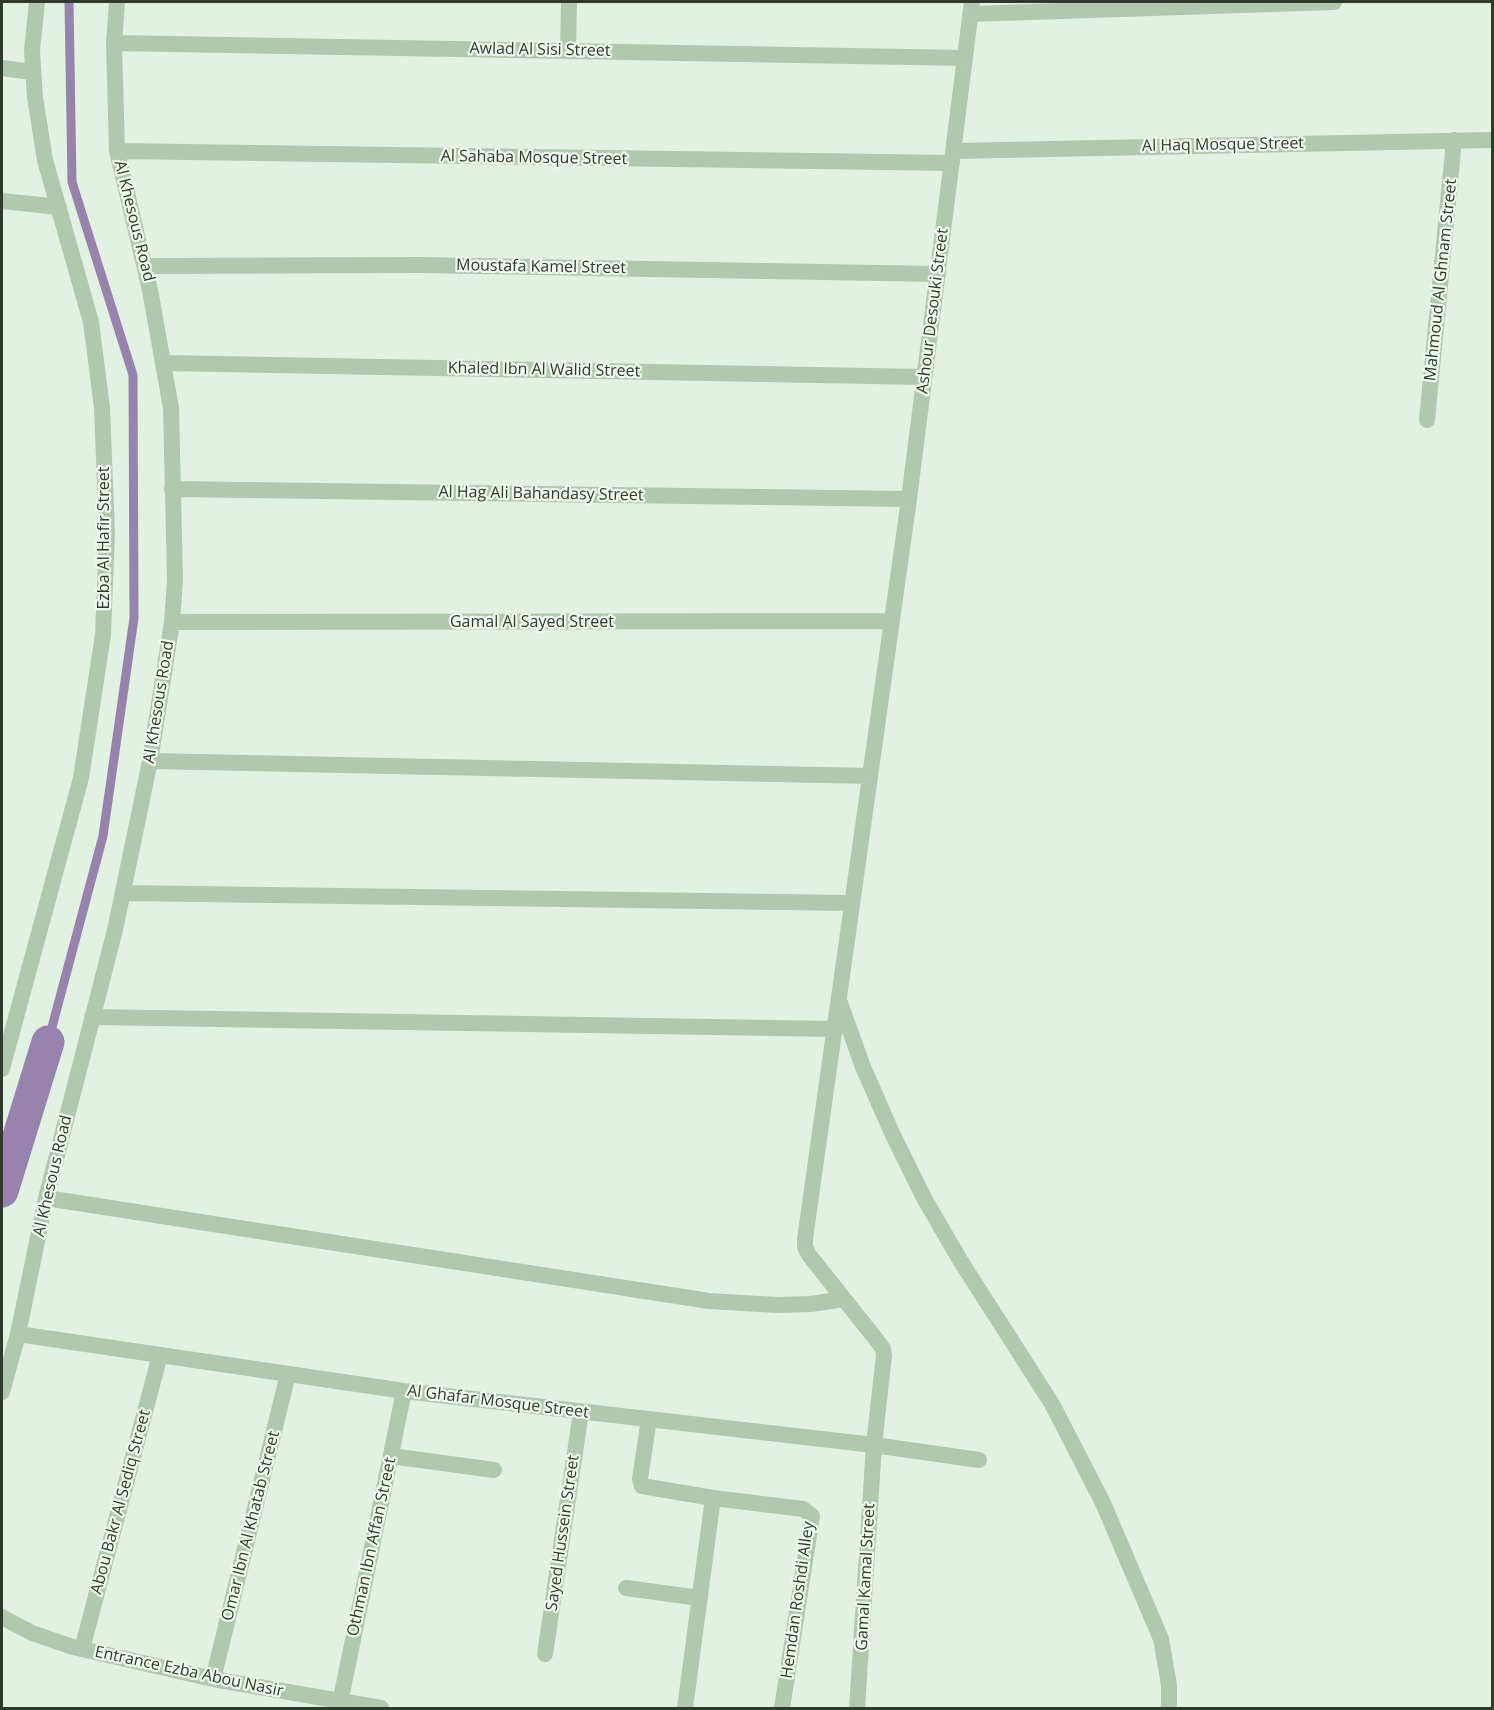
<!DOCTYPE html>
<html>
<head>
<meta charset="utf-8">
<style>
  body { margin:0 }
  #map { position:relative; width:1494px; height:1710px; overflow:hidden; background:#e2f2e2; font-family:"Open Sans",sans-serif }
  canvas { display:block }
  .frame { position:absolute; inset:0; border:3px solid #2f392c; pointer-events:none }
</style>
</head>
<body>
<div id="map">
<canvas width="1494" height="1710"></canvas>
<div class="frame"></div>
</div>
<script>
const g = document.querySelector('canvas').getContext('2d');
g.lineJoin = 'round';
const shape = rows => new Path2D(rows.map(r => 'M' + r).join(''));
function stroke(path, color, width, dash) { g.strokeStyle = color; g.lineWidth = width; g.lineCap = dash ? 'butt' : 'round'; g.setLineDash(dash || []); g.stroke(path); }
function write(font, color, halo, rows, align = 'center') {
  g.font = font + ' "Open Sans",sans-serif'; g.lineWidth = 4.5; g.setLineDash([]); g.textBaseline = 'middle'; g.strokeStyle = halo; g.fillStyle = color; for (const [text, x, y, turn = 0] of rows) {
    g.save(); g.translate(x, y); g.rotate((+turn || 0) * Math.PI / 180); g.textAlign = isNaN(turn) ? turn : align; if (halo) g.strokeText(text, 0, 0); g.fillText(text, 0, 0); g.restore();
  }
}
const stream = shape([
  [48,1042,103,836,134,618,133,375,72,182,69,2]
]);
const canal = shape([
  [2,1191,48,1042]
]);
const minor = shape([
  [970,14,1334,2],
  [114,43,965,58],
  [568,51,569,2],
  [2,68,32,72],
  [117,151,952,163],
  [953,151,1492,140],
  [2,201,59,207],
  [145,266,418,265,938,274],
  [164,363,924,377],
  [1427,420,1454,140],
  [172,489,909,499],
  [172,622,892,621],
  [150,761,870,776],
  [123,893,852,903],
  [840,1003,863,1067,892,1133,924,1198,960,1260,1052,1404,1103,1503,1161,1639,1169,1685,1169,1708],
  [92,1017,835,1029],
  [2,1069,81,778,103,635,107,533,102,408,91,322,45,160,35,97,32,50,37,2],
  [46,1198,709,1301,776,1305,811,1304,844,1299],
  [18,1334,404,1391,874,1445,979,1460],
  [2,1392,18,1334,46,1198,115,930,150,761,172,622,175,580,171,408,150,290,117,151,114,43,117,2],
  [649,1419,640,1479,642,1486,713,1498,803,1509,812,1516,782,1708],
  [391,1456,494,1470],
  [626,1588,700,1598],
  [2,1617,32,1633,73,1647,213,1679,381,1708],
  [82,1649,160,1355],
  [545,1654,581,1412],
  [213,1679,288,1374],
  [340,1703,404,1391],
  [685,1708,713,1498],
  [857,1708,874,1445,884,1355,883,1349,879,1343,809,1255,805,1247,805,1239,909,499,972,2]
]);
const streetNames = [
  ["Awlad Al Sisi Street",540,50,1],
  ["Al Haq Mosque Street",1223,145,-1],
  ["Al Sahaba Mosque Street",534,158,1],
  ["Al Khesous Road",134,221,76],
  ["Moustafa Kamel Street",541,267,1],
  ["Mahmoud Al Ghnam Street",1441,280,-84],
  ["Ashour Desouki Street",933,311,-83],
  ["Khaled Ibn Al Walid Street",544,370,1],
  ["Al Hag Ali Bahandasy Street",541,494,1],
  ["Ezba Al Hafir Street",104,538,-90],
  ["Gamal Al Sayed Street",532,622],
  ["Al Khesous Road",159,702,-81],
  ["Al Khesous Road",53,1176,-77],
  ["Al Ghafar Mosque Street",498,1402,7],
  ["Abou Bakr Al Sediq Street",121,1502,-75],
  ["Omar Ibn Al Khatab Street",251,1526,-76],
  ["Sayed Hussein Street",563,1533,-82],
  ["Othman Ibn Affan Street",372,1547,-78],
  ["Gamal Kamal Street",866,1577,-87],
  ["Hemdan Roshdi Alley",798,1600,-82],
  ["Entrance Ezba Abou Nasir",189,1672,12]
];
stroke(stream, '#9783ad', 9);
stroke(canal, '#9783ad', 33);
stroke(minor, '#b0c9ae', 16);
write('16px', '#2f392c', '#eef9ee', streetNames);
</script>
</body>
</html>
